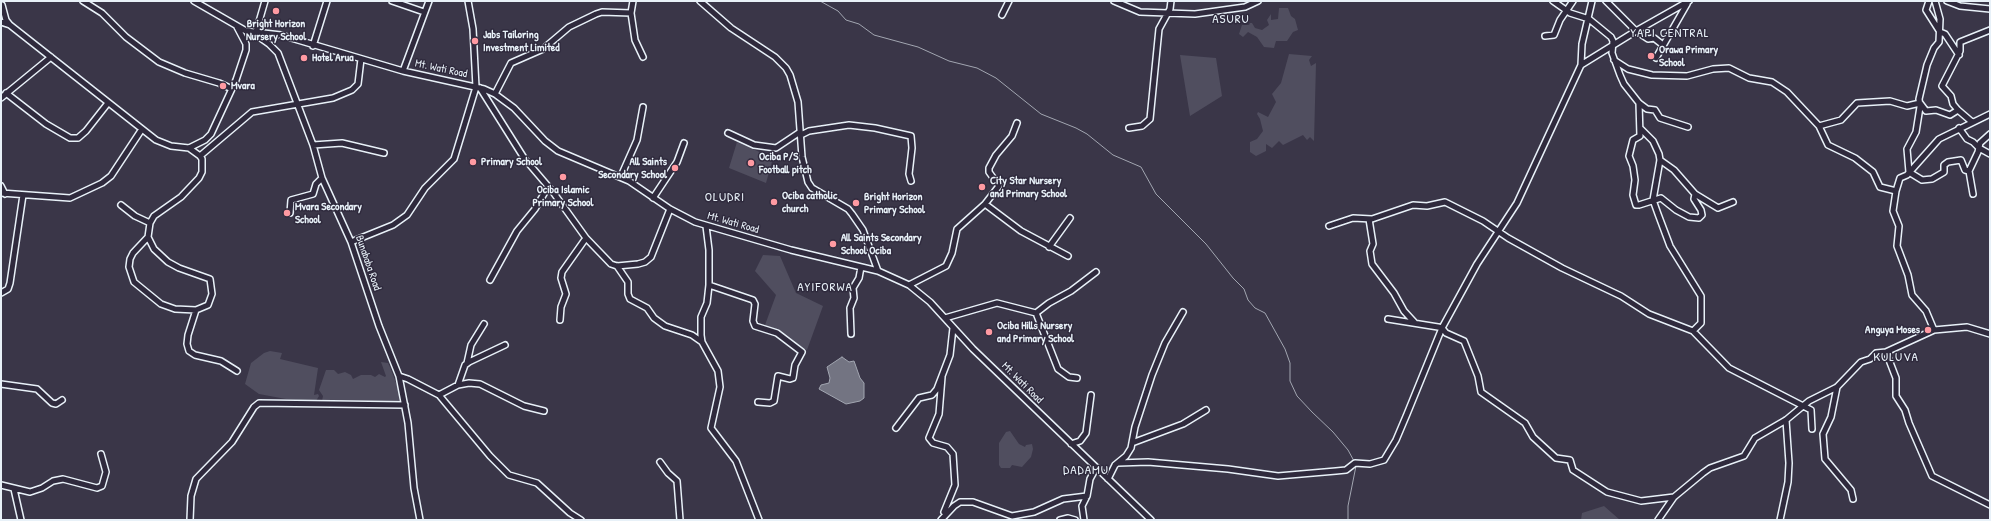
<!DOCTYPE html>
<html>
<head>
<meta charset="utf-8">
<style>
  body { margin:0 }
  #map { position:relative; width:1991px; height:521px; overflow:hidden; background:#3a3648; font-family:"Patrick Hand",sans-serif }
  canvas { display:block }
  .frame { position:absolute; inset:0; border:2px solid #e8f1f8; pointer-events:none }
</style>
</head>
<body>
<div id="map">
<canvas width="1991" height="521"></canvas>
<div class="frame"></div>
</div>
<script>
const g = document.querySelector('canvas').getContext('2d');
g.lineJoin = 'round';
function paint(path, color) { g.fillStyle = color; g.fill(path, 'evenodd'); }
const shape = rows => new Path2D(rows.map(r => 'M' + r).join(''));
function stroke(path, color, width, dash) { g.strokeStyle = color; g.lineWidth = width; g.lineCap = dash ? 'butt' : 'round'; g.setLineDash(dash || []); g.stroke(path); }
function write(font, color, halo, rows, align = 'center') {
  g.font = font + ' "Patrick Hand",sans-serif'; g.lineWidth = 3; g.setLineDash([]); g.textBaseline = 'middle'; g.strokeStyle = halo; g.fillStyle = color; for (const [text, x, y, turn = 0] of rows) {
    g.save(); g.translate(x, y); g.rotate((+turn || 0) * Math.PI / 180); g.textAlign = isNaN(turn) ? turn : align; if (halo) g.strokeText(text, 0, 0); g.fillText(text, 0, 0); g.restore();
  }
}
const green = shape([
  [1279,8,1288,8,1291,16,1295,19,1298,30,1293,32,1287,41,1276,41,1274,48,1264,47,1257,37,1248,32,1243,37,1239,34,1242,25,1249,25,1250,23,1252,23,1255,28,1262,30,1269,25,1267,20,1271,14,1271,20,1278,19],
  [1289,54,1312,56,1309,60,1311,66,1316,63,1314,141,1310,137,1307,140,1303,135,1283,145,1279,141,1272,148,1266,144,1266,151,1256,156,1250,152,1250,142,1257,139,1263,131,1260,119,1257,114,1258,112,1268,117,1276,102,1272,94,1281,83],
  [1180,55,1216,58,1222,96,1190,116],
  [737,142,773,158,766,183,729,168],
  [763,255,780,256,796,293,823,306,807,350,765,325,776,295,755,271],
  [270,351,282,353,280,359,318,368,314,395,318,394,319,396,316,401,286,399,259,394,245,384,251,363,264,353],
  [381,362,388,363,390,367,399,391,399,401,322,401,323,396,319,390,326,370,334,370,338,374,345,372,351,375,353,379,361,375,371,375,375,377,379,374,385,377,386,376],
  [1010,431,1019,444,1025,447,1026,445,1032,444,1033,449,1031,457,1022,467,1012,465,1010,468,1001,468,999,465,999,443,1006,432],
  [1604,506,1620,520,1581,520,1582,513]
]);
const water = shape([
  [842,357,849,362,854,361,860,378,864,383,864,398,860,401,846,404,819,389,821,385,829,383,830,378,827,367,842,357]
]);
const stream = shape([
  [820,1,838,11,846,20,859,24,874,35,918,47,949,61,977,68,996,78,1041,114,1076,128,1087,134,1113,155,1141,167,1156,194,1206,244,1233,278,1244,289,1248,300,1255,308,1265,313,1285,349,1290,363,1290,381,1297,396,1312,412,1333,432,1348,450,1354,461],
  [1348,520,1348,506,1356,466]
]);
const minor = shape([
  [83,1,102,13,126,37,159,62,185,73,219,83,232,89],
  [194,1,246,31,281,35,403,71,484,89,495,94,514,108,545,141,558,151,629,181,670,209,695,222,791,250,878,271,909,285,930,302,973,349,1151,520],
  [392,1,424,12],
  [700,1,731,28,775,57,786,68,790,75,798,102,802,157,808,182,812,188,848,209,852,214,863,230,878,271],
  [1114,1,1140,12,1195,14,1245,7,1258,1],
  [1553,1,1570,13,1589,19,1611,37,1613,41,1612,53,1620,75,1624,84,1639,103,1647,109,1655,110,1660,118,1688,127],
  [1606,1,1636,31,1648,39,1654,38,1663,45],
  [1929,1,1926,10,1940,32,1945,34,1959,55],
  [1935,1,1940,19,1939,42,1934,48,1927,65,1919,99,1920,107,1916,132,1907,149,1909,172,1922,180,1932,179,1944,172,1944,165,1948,162,1961,160,1965,170,1969,171,1973,194],
  [1947,1,1960,6,1990,9],
  [2,5,6,20,10,25],
  [631,13,635,40,643,57],
  [1002,15,1009,1],
  [1,22,10,25,156,140,171,146,189,148,205,140,211,134,236,80,246,50,246,44,237,27],
  [252,32,269,44,278,53,313,145,322,178,351,242,379,326,399,376,408,423,414,488,420,520],
  [256,32,265,1],
  [1545,36,1554,35,1560,20,1573,1],
  [313,46,327,1],
  [1656,58,1687,4],
  [1614,60,1628,69,1652,75,1687,76,1713,69,1729,68,1749,78,1772,82,1787,92,1819,126,1828,145,1855,158,1873,172,1880,187,1896,191],
  [1581,65,1582,44,1592,1],
  [403,71,429,1],
  [480,88,524,158,553,192,586,238,611,264,617,266,638,264,645,262,651,257,670,209],
  [6,93,46,124,70,138,78,138,86,131,108,103],
  [495,94,511,63,543,49,569,27,596,14,602,12,631,13,633,1],
  [1,98,51,57],
  [1639,103,1640,136,1633,140,1629,156,1633,166,1635,180,1633,195,1636,205,1639,205,1661,198,1676,210,1689,217,1699,218,1702,215,1701,210,1694,199,1695,194],
  [1972,122,1958,110,1953,104,1951,96,1942,86,1960,51,1960,42,1990,30],
  [1819,126,1841,120,1857,103,1890,101,1907,106,1920,103,1926,111,1936,110,1950,115,1958,110],
  [1129,128,1142,126,1150,119,1159,29,1170,9,1171,1],
  [1959,128,1967,139,1973,142,1979,148,1990,154],
  [1641,129,1653,141,1659,154,1660,160,1653,200,1658,214,1670,246,1701,296,1701,323,1693,331],
  [728,133,754,145,776,148,800,132],
  [801,135,809,131,849,125,875,128,911,136,912,148,909,174,911,181],
  [313,145,342,143,384,153],
  [200,156,252,112,333,98,352,90,358,84,361,59],
  [1660,160,1674,170,1695,194,1718,208,1733,202],
  [1969,171,1978,152,1980,143,1990,134],
  [621,176,637,140,643,107],
  [1,186,5,194],
  [1,193,70,198,102,183,111,176,142,129],
  [653,198,677,162,684,143],
  [985,204,1021,231,1068,256],
  [121,205,135,216,150,223],
  [290,213,291,200,313,194,316,184,322,178],
  [1369,219,1373,244,1370,251,1372,264,1394,293,1404,311,1415,323],
  [706,226,709,250,709,285,707,303,701,317,701,335,702,342,718,371,720,387,711,428,736,461,759,520],
  [1329,226,1353,218,1372,219,1413,205,1427,206,1445,202,1483,221,1508,238,1562,268,1621,296,1649,314,1693,331,1729,368,1811,410,1812,429],
  [148,237,133,253,130,259,129,267,134,282,161,304,175,309,196,310,208,305,212,294,210,279,179,268,168,262,154,249,148,237,150,223,154,216,181,197,199,178,202,172,202,159,200,156,189,148],
  [351,242,393,225,407,215,425,188,454,159,476,87,473,29,468,1],
  [1049,247,1070,218],
  [617,266,628,282,628,294,630,299,647,308,654,318,665,326,692,335,702,342],
  [490,280,517,231,535,209,548,187],
  [709,285,753,300,755,304,753,321,755,326,777,333,802,352,795,365,793,378,790,379,778,376,774,401,770,403,758,402],
  [909,285,946,266,952,253,957,229,985,204,999,186,989,172,989,168,996,155,1012,136,1017,123],
  [1,293,8,289,10,283,23,195],
  [196,310,188,335,187,344,189,351,195,355,221,361,237,371],
  [1036,313,1058,369,1069,377,1077,378],
  [945,318,997,303,1036,313,1049,303,1071,291,1096,272],
  [1388,319,1438,327,1442,328,1446,333,1464,341,1478,376,1481,392,1525,423,1533,437,1556,458,1570,460,1573,470,1607,492,1641,501,1674,497],
  [560,320,561,307,566,294,561,278,562,272,586,238],
  [1934,330,1926,311,1912,295,1908,275,1897,246,1899,226,1893,211,1896,191,1900,178,1907,175,1939,139,1990,114],
  [851,334,850,308,854,298,853,288,859,278,861,267],
  [1886,352,1896,378,1896,396,1905,410,1909,423,1932,476,1990,505],
  [467,363,471,345,484,324],
  [399,376,408,379,439,395,490,456,509,475,537,483,570,513,581,520],
  [942,377,939,414,929,438,933,443,947,447,953,454,955,485,944,512],
  [1,384,37,389,52,403,56,404,62,400],
  [458,385,465,365,469,362,505,345],
  [1837,387,1831,417,1823,434,1825,459,1851,490,1853,499],
  [439,395,458,385,469,383,480,384,524,406,544,411],
  [896,428,919,398,932,395,937,389,950,355,953,328],
  [1132,443,1183,424,1206,410],
  [1071,444,1080,441,1086,433,1091,395],
  [660,462,668,473,677,481,680,520],
  [1118,463,1148,462,1228,469,1278,476,1336,471,1346,470,1355,463,1370,464,1384,460,1396,440,1407,414,1442,328,1477,264,1517,203,1581,65,1636,31,1689,1],
  [1108,479,1115,465,1126,456,1131,448,1135,427,1152,375,1165,343,1183,312],
  [1,485,30,492,42,488,53,481,63,479,97,488,102,486,106,472,101,454],
  [14,489,21,520],
  [190,520,191,496,196,479,232,442,254,407,259,403,405,405],
  [941,520,954,506,960,502,973,502,1012,516,1034,512,1063,499,1087,496,1090,479,1096,468],
  [1060,520,1068,518,1075,520],
  [1084,520,1082,506,1087,496],
  [1658,520,1674,497,1703,473,1710,468,1744,456,1755,438,1786,420,1809,401,1837,387,1861,362,1870,359,1876,353,1886,352,1934,330,1967,327,1990,334],
  [1780,520,1788,482,1789,463,1786,420]
]);
const markers = [
  [276,11,4,"#ff9aa2"],
  [475,41,4,"#ff9aa2"],
  [1651,56,4,"#ff9aa2"],
  [304,58,4,"#ff9aa2"],
  [223,86,4,"#ff9aa2"],
  [473,162,4,"#ff9aa2"],
  [751,163,4,"#ff9aa2"],
  [675,168,4,"#ff9aa2"],
  [563,177,4,"#ff9aa2"],
  [982,187,4,"#ff9aa2"],
  [774,202,4,"#ff9aa2"],
  [856,203,4,"#ff9aa2"],
  [287,213,4,"#ff9aa2"],
  [833,244,4,"#ff9aa2"],
  [1928,330,4,"#ff9aa2"],
  [989,332,4,"#ff9aa2"]
];
const poiNames = [
  ["Bright Horizon",276,24,"center"],
  ["Nursery School",276,37,"center"],
  ["Jabs Tailoring",483,35],
  ["Investment Limited",483,48],
  ["Orawa Primary",1659,50],
  ["School",1659,63],
  ["Hotel Arua",312,58],
  ["Mvara",231,86],
  ["Ociba P/S",759,157],
  ["Football pitch",759,170],
  ["Primary School",481,162],
  ["All Saints",667,162,"right"],
  ["Secondary School",667,175,"right"],
  ["City Star Nursery",990,181],
  ["and Primary School",990,194],
  ["Ociba Islamic",563,190,"center"],
  ["Primary School",563,203,"center"],
  ["Ociba catholic",782,196],
  ["church",782,209],
  ["Bright Horizon",864,197],
  ["Primary School",864,210],
  ["Mvara Secondary",295,207],
  ["School",295,220],
  ["All Saints Secondary",841,238],
  ["School Ociba",841,251],
  ["Ociba Hills Nursery",997,326],
  ["and Primary School",997,339],
  ["Anguya Moses",1920,330,"right"]
];
const streetNames = [
  ["Mt. Wati Road",441,69,12],
  ["Mt. Wati Road",733,223,16],
  ["Bunababa Road",368,263,71],
  ["Mt. Wati Road",1022,383,45]
];
const quarterNames = [
  ["ASURU",1231,20],
  ["YAPI CENTRAL",1670,34],
  ["OLUDRI",725,198],
  ["AYIFORWA",825,288],
  ["KULUVA",1896,358],
  ["DADAMU",1086,471]
];
paint(green, '#504e5f');
paint(water, '#737482');
stroke(water, '#a2a6b1', 1);
stroke(stream, '#a2a6b1', 1);
stroke(minor, '#e8f1f8', 8);
stroke(minor, '#2f2a3d', 5);
for (const [x, y, r, color] of markers) { const dot = new Path2D(); dot.arc(x, y, r, 0, 2 * Math.PI); g.fillStyle = color; g.fill(dot); stroke(dot, '#2f2a3d', 1.5); }
write('bold 11px', '#e8f1f8', '#2f2a3d', poiNames, 'left');
write('11px', '#e8f1f8', '#2f2a3d', streetNames);
g.letterSpacing = '1px';
write('13px', '#e8f1f8', '#2f2a3d', quarterNames);
g.letterSpacing = '0px';
</script>
</body>
</html>
